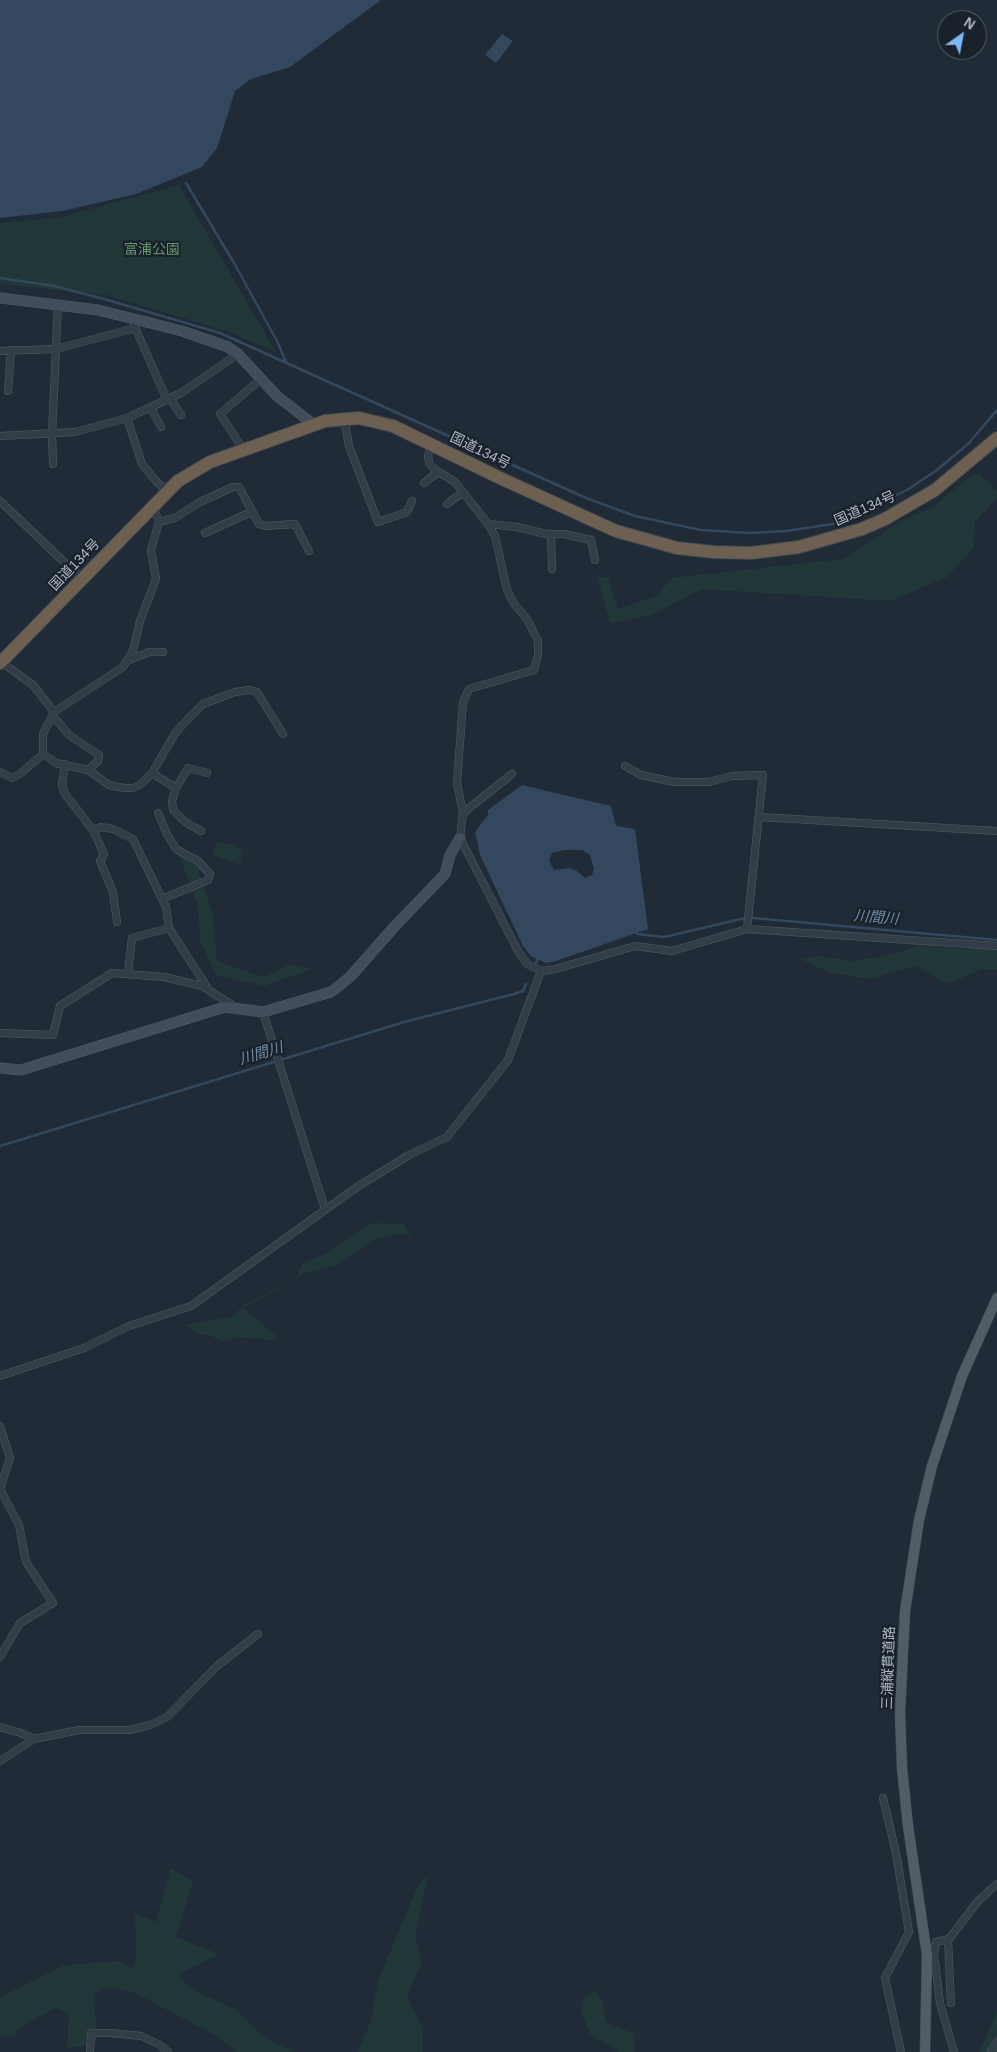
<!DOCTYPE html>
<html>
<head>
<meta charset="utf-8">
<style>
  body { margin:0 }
  #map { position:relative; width:997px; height:2052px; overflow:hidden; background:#202b37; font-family:Helvetica,sans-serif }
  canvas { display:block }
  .north { position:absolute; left:937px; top:10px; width:50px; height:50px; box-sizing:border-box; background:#19222b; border:1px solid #545e68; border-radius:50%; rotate:33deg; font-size:14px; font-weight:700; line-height:20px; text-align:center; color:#adb8c4 }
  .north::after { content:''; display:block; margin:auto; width:18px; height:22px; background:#80b7f6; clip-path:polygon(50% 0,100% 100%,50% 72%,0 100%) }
</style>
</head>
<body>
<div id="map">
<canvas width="997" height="2052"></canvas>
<div class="north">N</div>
</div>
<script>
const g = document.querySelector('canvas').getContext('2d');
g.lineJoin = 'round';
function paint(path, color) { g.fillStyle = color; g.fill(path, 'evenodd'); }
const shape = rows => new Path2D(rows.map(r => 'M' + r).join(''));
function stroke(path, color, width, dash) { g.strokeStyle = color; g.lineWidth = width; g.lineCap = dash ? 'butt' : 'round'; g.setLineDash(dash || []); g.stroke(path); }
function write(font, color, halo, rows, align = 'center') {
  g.font = font + ' Helvetica,"Noto Sans JP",sans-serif'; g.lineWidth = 4.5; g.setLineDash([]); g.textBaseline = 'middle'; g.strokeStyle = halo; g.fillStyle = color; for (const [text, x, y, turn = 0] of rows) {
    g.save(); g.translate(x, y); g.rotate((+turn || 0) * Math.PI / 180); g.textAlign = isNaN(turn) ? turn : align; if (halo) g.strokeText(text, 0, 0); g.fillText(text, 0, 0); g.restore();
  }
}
const green = shape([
  [179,185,276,352,226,331,107,295,0,284,0,223,57,218],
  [979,473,997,490,997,498,975,521,974,548,947,577,891,601,702,589,652,615,610,623,597,576,608,578,618,609,657,596,671,578,843,559,902,521,934,506,964,481],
  [217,842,233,845,243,851,240,865,212,854],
  [179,854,200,864,199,874,213,913,217,961,264,977,291,964,313,969,264,986,216,975,200,940,198,905],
  [919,945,960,949,997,947,997,970,982,969,947,984,915,966,870,979,830,973,799,958,820,956,854,961,896,953],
  [371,1223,403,1224,411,1236,396,1234,374,1239,335,1266,306,1273,243,1308,275,1335,277,1341,240,1337,221,1341,210,1335,201,1335,185,1325,231,1317,246,1304,296,1278,303,1263,324,1254],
  [171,1868,193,1881,176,1937,219,1954,181,1973,180,1979,200,1993,236,2010,264,2037,294,2052,237,2052,213,2034,133,1992,106,1987,94,1995,97,2041,79,2047,67,2047,69,2014,55,2008,20,2028,14,2036,0,2037,0,1997,65,1965,121,1961,134,1969,136,1954,135,1913,156,1922],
  [428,1876,415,1937,422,1962,407,1996,423,2028,423,2052,358,2052,371,2020,378,1981,418,1885],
  [596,1990,603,2002,606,2022,634,2034,635,2052,618,2052,590,2034,581,2010,584,1997],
  [997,2010,997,2052,980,2052,980,2051]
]);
const water = shape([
  [0,0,381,0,290,67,251,79,235,91,217,148,202,167,136,194,63,211,0,218],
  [502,34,513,41,496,63,485,55],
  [522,785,611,806,616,826,635,829,648,929,556,961,546,963,531,956,523,946,480,855,475,832,488,815,488,810],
  [564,850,582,850,590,855,594,869,592,875,585,878,577,871,569,868,554,870,549,861,552,853]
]);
const stream = shape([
  [186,183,234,263,277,341,286,362],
  [0,278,54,286,104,299,220,333,586,498,635,516,701,530,750,533,786,531,839,523,907,490,937,470,969,443,997,410],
  [753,918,997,940],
  [637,934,664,937,745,918],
  [535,964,539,958],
  [0,1146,404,1022,514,994,523,991,526,984]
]);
const street = shape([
  [134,325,167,400],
  [0,351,56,349,135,328],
  [8,391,11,350],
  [170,398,181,415],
  [151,408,161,427],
  [344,418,349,446,378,522,407,512,412,501],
  [0,436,75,432,127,418],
  [432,444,428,455,429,463,434,469,455,482,488,524,495,536,507,590,514,604,527,619,538,641,538,655,534,670,469,689,463,702,457,783,463,813],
  [243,449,220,414,262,378],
  [53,464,52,435,58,304],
  [424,483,438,472],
  [167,491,156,481,142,464,127,418,181,393,238,354],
  [0,501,82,579],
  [447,504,463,492],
  [159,522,175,518,200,502,233,487,239,487,259,524,265,526,295,524,309,551],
  [488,524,517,527,546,534,564,534,591,540,595,560],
  [205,533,251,512],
  [551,534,552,569],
  [0,661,33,685,54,712,43,734,43,754,56,763,88,770,109,785,124,788,133,788,141,784,152,773,176,732,189,718,203,704,235,692,249,690,257,692,283,734],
  [127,661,149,652,163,652],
  [54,712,123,667,133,651,140,621,156,579,151,550,159,522,155,511,151,507],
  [53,716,69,735,99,755,98,761,88,770],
  [65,764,62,785,65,794,93,830,104,854,100,861,113,892,117,922],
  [625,766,641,775,674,782,709,782,732,776,763,775,747,929],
  [0,772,12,778,20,774,43,754],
  [152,773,176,788],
  [512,774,463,813,460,838,518,951,527,964,541,971,552,970,635,946,672,951,747,929,997,946],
  [158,813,167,834,176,849,198,861,210,874,208,880,162,899],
  [760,817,997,831],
  [93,830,101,827,113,829,133,839,166,907,169,928,207,987],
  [201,831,185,822,173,810,172,801,176,788,188,768,207,773],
  [128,973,132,938,169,928],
  [263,1012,325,1209],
  [0,1033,53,1035,60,1006,112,973,164,977,202,986,237,1008],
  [0,1376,84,1348,129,1326,191,1306,357,1187,409,1155,447,1137,508,1060,541,971],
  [0,1426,10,1458,0,1489,19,1525,26,1562,53,1603,20,1623,0,1657],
  [0,1727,21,1733,34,1739],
  [0,1761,34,1739,79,1730,130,1730,150,1725,167,1717,217,1666,258,1634],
  [883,1798,896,1853,909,1932,885,1978,901,2052],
  [948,1940,951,2003],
  [90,2052,91,2033,110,2033,141,2036,160,2045,168,2052],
  [954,2052,940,2003,934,1954,936,1942,949,1939,978,1901,997,1884],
  [991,2052,997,2042]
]);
const secondary = shape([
  [0,298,98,310,182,331,228,347,238,354,277,396,313,424],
  [0,1068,21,1070,225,1007,263,1012,331,992,350,977,395,926,445,874,450,855,460,838]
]);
const primary = shape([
  [925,2052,927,1955,908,1826,902,1768,900,1713,905,1611,919,1520,932,1466,962,1376,997,1298]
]);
const highway = shape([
  [0,663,178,481,210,462,325,421,359,418,393,426,500,478,616,531,677,548,714,552,751,553,799,547,862,529,885,519,935,490,997,438]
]);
const parkNames = [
  ["富浦公園",152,250]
];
const streetNames = [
  ["国道134号",480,451,26],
  ["国道134号",865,509,-24],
  ["国道134号",75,565,-46],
  ["三浦縦貫道路",889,1668,-88]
];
const waterNames = [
  ["川間川",876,918,5],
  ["川間川",261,1054,-17]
];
paint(green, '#223738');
paint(water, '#33485e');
stroke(stream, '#33485e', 2.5);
stroke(street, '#515b65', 8);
stroke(secondary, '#515b65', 11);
stroke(primary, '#3d4651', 11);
stroke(highway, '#3e4852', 14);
stroke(street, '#333d47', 7);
stroke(secondary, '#414d5a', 10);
stroke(primary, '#515c67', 10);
stroke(highway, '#6d6050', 12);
write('14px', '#66946d', '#19222b', parkNames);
write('14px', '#adb8c4', '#19222b', streetNames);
write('italic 15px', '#6e8ba8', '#19222b', waterNames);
</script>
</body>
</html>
